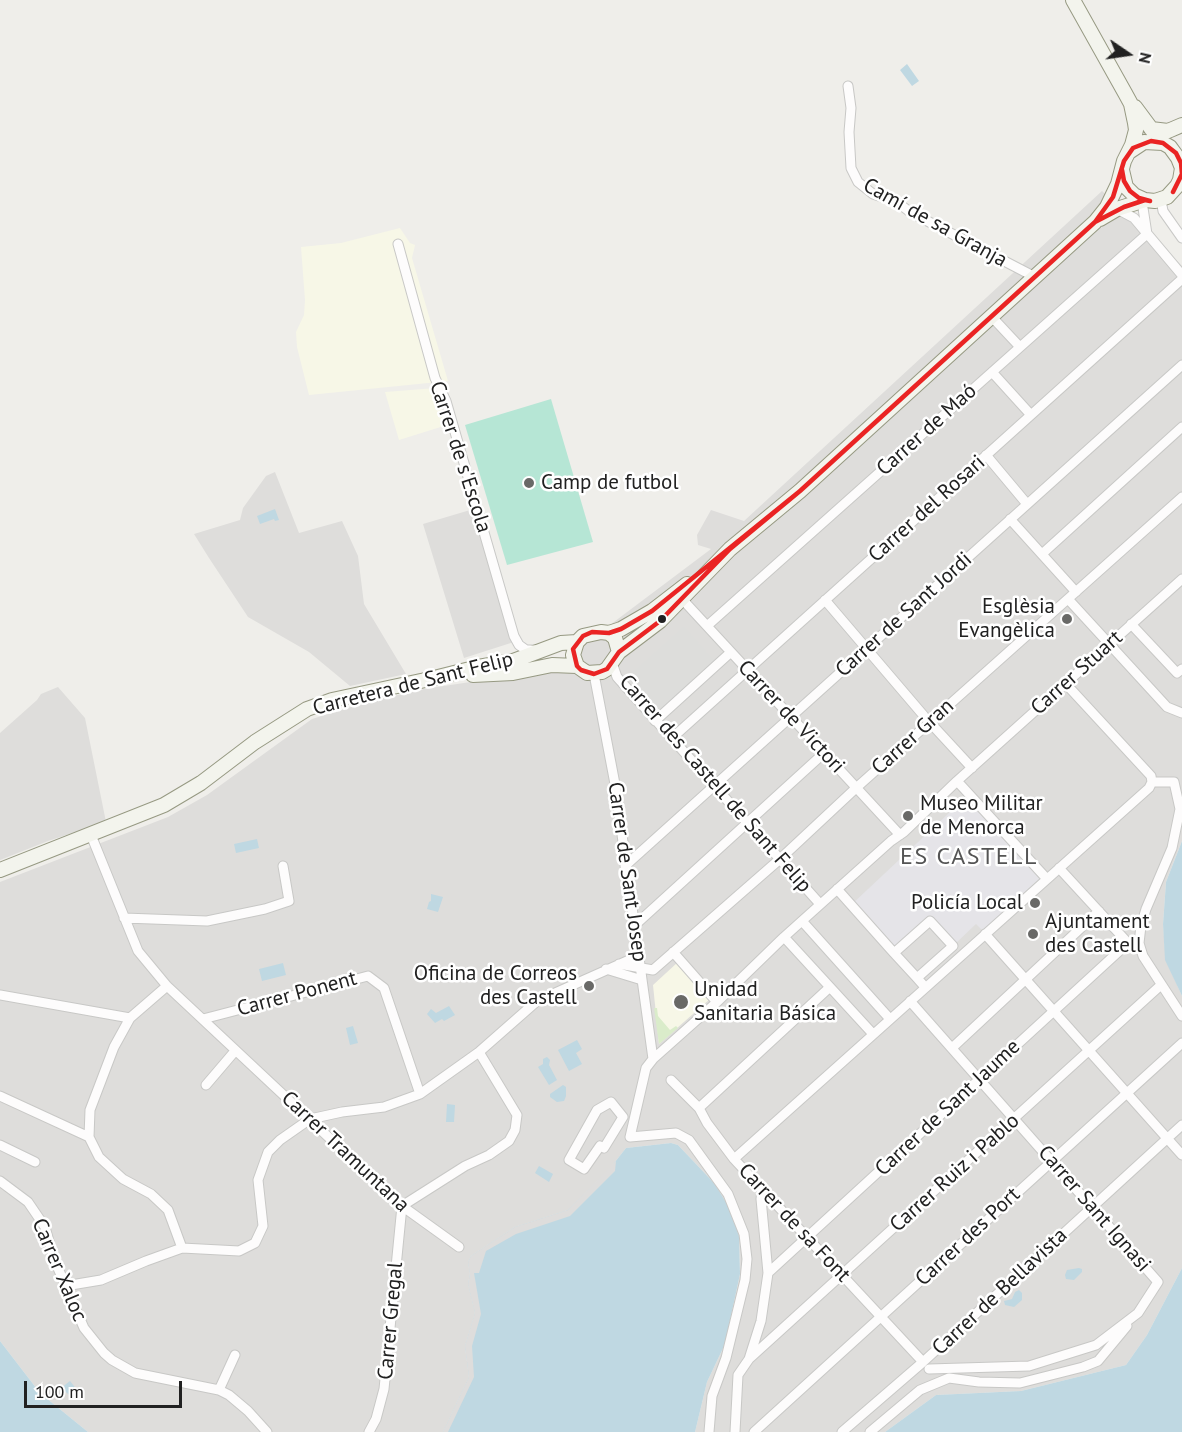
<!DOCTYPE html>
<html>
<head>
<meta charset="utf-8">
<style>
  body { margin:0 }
  #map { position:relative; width:1182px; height:1432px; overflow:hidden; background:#efeeea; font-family:"PT Sans",sans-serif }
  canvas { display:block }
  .north { position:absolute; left:1098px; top:24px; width:60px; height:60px; -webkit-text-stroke:4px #fff; paint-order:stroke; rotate:103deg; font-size:16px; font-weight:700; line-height:24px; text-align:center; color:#212121 }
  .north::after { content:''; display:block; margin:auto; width:21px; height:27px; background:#212121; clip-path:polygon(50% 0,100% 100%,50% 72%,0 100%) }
  .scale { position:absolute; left:24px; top:1381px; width:158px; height:27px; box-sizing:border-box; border:3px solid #212121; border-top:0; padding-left:8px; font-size:18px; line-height:21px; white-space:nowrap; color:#212121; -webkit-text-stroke:4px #fff; paint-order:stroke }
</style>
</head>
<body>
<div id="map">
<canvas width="1182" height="1432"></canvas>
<div class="north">N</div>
<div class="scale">100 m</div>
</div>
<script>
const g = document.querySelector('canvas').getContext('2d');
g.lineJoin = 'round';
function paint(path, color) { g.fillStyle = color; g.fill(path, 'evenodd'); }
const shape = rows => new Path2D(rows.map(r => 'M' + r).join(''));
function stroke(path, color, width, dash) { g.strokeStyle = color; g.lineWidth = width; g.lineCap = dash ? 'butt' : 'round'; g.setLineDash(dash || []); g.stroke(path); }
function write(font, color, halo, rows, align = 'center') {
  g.font = font + ' "PT Sans",sans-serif'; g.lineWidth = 5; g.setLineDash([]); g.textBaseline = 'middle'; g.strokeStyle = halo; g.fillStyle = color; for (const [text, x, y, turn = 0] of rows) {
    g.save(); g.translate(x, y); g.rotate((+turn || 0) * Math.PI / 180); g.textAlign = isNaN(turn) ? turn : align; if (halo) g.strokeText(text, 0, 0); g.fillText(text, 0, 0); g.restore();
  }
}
const residential = shape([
  [1102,191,1182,266,1182,841,1166,882,1163,924,1166,960,1182,996,1182,1268,1147,1335,1126,1365,1021,1391,936,1395,885,1432,695,1432,707,1382,725,1344,740,1274,739,1236,714,1183,678,1145,671,1143,626,1148,611,1167,568,1210,515,1227,471,1256,468,1262,470,1274,468,1284,475,1313,465,1346,469,1377,443,1432,88,1432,40,1393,0,1341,0,882,168,817,207,795,312,719,367,702,424,689,550,670,711,549,698,545,697,535,711,510,744,521],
  [275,472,299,533,342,521,358,556,364,604,406,674,350,686,309,652,248,617,209,558,194,534,240,520,243,508,266,476],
  [477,508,517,641,464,658,423,524],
  [58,687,85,718,106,822,48,841,0,860,0,733,37,700,41,694]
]);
const education = shape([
  [400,228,410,243,415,245,412,258,448,381,309,395,297,347,296,332,304,315,305,300,301,247,341,243],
  [436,388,447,425,399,440,385,392],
  [678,962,710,999,659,1044,653,985]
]);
const religious = shape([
  [684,627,714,661,659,711,628,677]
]);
const grass = shape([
  [654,1008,657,1008,658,1016,670,1030,676,1026,678,1028,659,1044]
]);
const pitch = shape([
  [551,399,593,542,507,565,465,425]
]);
const plaza = shape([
  [966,797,1040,878,983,931,976,924,953,946,930,921,894,953,851,905]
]);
const water = shape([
  [907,64,919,81,912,86,900,70],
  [275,509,279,520,275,521,274,519,260,524,257,516],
  [257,839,259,848,236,853,234,844],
  [1182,841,1182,996,1165,960,1163,924,1166,882],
  [431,894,443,897,438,912,427,909,429,902,431,901],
  [283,963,286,975,262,981,259,969],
  [449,1006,455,1015,444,1021,442,1019,435,1023,427,1014,431,1009,436,1013],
  [353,1026,358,1043,350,1045,346,1028],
  [577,1040,582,1049,576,1053,582,1064,569,1071,558,1050],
  [547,1057,550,1060,549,1065,557,1080,549,1085,538,1067,543,1064,543,1059],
  [563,1085,566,1087,566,1096,564,1101,557,1102,550,1097,550,1094],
  [447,1104,455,1105,454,1122,446,1122],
  [671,1143,678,1145,714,1183,730,1209,739,1236,740,1274,725,1344,707,1382,695,1432,443,1432,469,1377,465,1346,475,1313,468,1284,470,1274,468,1262,471,1256,515,1227,568,1210,611,1167,626,1148],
  [539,1166,553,1174,549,1182,535,1173],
  [1079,1268,1082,1269,1082,1272,1074,1280,1066,1279,1065,1275,1067,1270],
  [1182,1268,1182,1432,885,1432,936,1395,1021,1391,1126,1365,1147,1335],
  [1019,1290,1022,1293,1022,1300,1014,1307,1005,1305,1004,1301,1012,1299,1015,1292],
  [0,1341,40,1393,88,1432,0,1432],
  [70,1381,78,1391,73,1398,61,1388]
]);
const pier = shape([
  [616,1161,615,1171,570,1216,516,1234,486,1251,479,1273,474,1273,481,1314,472,1346,474,1377,448,1432,443,1432,469,1377,465,1346,475,1313,468,1284,470,1274,468,1262,471,1256,515,1227,568,1210]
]);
const street = shape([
  [848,86,851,108,849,132,851,168,858,182,873,194,897,202,910,212,1035,277],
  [1161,200,1163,211,1182,238],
  [1117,209,1134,218,1182,275],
  [398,244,435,378,446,401,514,636,519,645,526,650,537,650],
  [991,316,1020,347],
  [992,372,1031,415],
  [986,455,1027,504],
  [1010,519,1076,592],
  [1042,554,1182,427],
  [682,599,900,835],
  [1068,599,1167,707,1182,713],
  [825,600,924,716,972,768],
  [1131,624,1177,673,1182,669],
  [707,626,1147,234,1143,208,1139,198],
  [612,663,617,677,820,904],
  [594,674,615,784,653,1059],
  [1066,684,1151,776,1152,782],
  [655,721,731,652],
  [671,739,1182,279],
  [957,781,1047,879],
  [91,835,138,951,167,986,402,1206,459,1247],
  [625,866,1182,365],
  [1059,868,1128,943,1139,943,1141,926,1146,909,1172,848,1180,809,1174,782,1152,782],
  [837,889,894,953],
  [124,918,207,921,265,909,289,901,283,866],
  [802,921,890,1019],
  [634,926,824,753],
  [985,934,1182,1155],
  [784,937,873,1034],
  [1139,943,1143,956,1182,1016],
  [673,952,717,1002],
  [619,964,653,970,780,859,856,788,1182,497],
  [606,969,642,980],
  [917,978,953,946,930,921,894,953,917,978,925,987],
  [167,986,130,1018,114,1047,90,1110,89,1137,99,1157,123,1179,151,1194,168,1210,182,1248],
  [0,995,130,1018],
  [910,1001,1158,1282,1138,1313,1096,1345,1029,1366,929,1369],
  [203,1019,368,976,384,988,420,1094],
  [952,1048,1099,911],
  [671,1080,699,1108,707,1123,734,1159,923,1362],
  [206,1085,235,1051],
  [0,1096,89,1137],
  [611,1102,623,1117,604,1148,600,1146,584,1169,569,1160,597,1110,611,1102],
  [699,1108,830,987],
  [0,1145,35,1162],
  [734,1159,1149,788,1152,782],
  [0,1181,28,1202,45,1227,54,1259,84,1328,104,1353,112,1360,135,1373,219,1390,229,1395,248,1411,267,1432],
  [768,1273,1128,943],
  [65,1286,101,1280,146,1261,182,1248,239,1251,255,1243,263,1226,258,1180,268,1152,280,1140,310,1119,342,1112,384,1107,420,1094,479,1052,537,1001,638,956],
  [749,1359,1161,985],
  [219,1390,235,1355],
  [369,1432,376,1419,384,1389,402,1206,465,1166,489,1155,509,1141,515,1130,517,1115,479,1052],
  [709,1432,712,1396,726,1358,745,1280,747,1259,744,1234,728,1194,689,1140,676,1133,630,1137,646,1068,653,1059,717,1002,784,937,891,841,904,832,957,781,1182,579],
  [735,1432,738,1375,749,1359,761,1321,768,1273,761,1199,762,1190],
  [754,1432,1182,1043],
  [842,1432,923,1362,1182,1125],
  [870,1432,920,1390,949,1378,979,1382,1020,1383,1083,1367,1098,1361,1127,1326]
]);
const secondary = shape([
  [1135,107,1161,142],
  [1151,129,1168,131,1182,125],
  [1122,170,1126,187,1134,195,1145,200,1155,201,1167,197,1177,186,1180,180,1182,168,1178,158,1170,147,1163,143,1144,142,1129,152],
  [1100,219,1117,209,1145,200],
  [609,633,621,629,652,611,687,584],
  [619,652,615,638,609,633,601,632,583,636,577,642,573,655,577,666,587,673,602,672,607,669,619,652,660,621,730,549,800,491,1095,222,1107,207,1118,184,1124,161,1132,145,1136,130,1135,123,1131,104,1125,93,1073,0],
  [473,675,513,673,552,665,577,666],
  [0,870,164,805,201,783,255,742,307,709,332,700,430,679,478,667,513,661,561,643,577,642]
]);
const bus1 = shape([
  [1122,170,1124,181,1130,191,1139,198,1150,201],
  [1095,222,1113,197,1124,161,1133,148,1151,141,1163,143,1176,153,1181,163,1182,174,1173,192],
  [1095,222,1124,207,1145,200,1150,201],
  [800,491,730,549,660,621,619,652,607,669,594,674,581,670,577,666,573,649,583,636,592,632,609,633,621,629,652,611,800,491],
  [800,491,1095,222],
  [800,491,1095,222]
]);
const markers = [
  [529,483,6,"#696967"],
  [662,619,5,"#212121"],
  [1067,619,6,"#696967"],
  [908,816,6,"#696967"],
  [1035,903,6,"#696967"],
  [1033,934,6,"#696967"],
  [589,986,6,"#696967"],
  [681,1002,8,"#696967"]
];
const streetNames = [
  ["Camí de sa Granja",935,223,29],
  ["Carrer de Maó",927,430,-42],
  ["Carrer de s'Escola",460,457,72],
  ["Carrer del Rosari",927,509,-42],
  ["Carrer de Sant Jordi",904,615,-42],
  ["Carrer Stuart",1077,673,-42],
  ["Carretera de Sant Felip",413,684,-14],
  ["Carrer de Victori",791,717,47],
  ["Carrer Gran",913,737,-42],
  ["Carrer des Castell de Sant Felip",715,784,49],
  ["Carrer de Sant Josep",627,872,82],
  ["Carrer Ponent",297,994,-15],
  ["Carrer de Sant Jaume",948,1108,-43],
  ["Carrer Tramuntana",345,1152,43],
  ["Carrer Ruiz i Pablo",955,1173,-42],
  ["Carrer Sant Ignasi",1094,1209,49],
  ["Carrer de sa Font",794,1223,47],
  ["Carrer des Port",968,1237,-43],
  ["Carrer Xaloc",59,1270,67],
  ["Carrer de Bellavista",1000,1292,-43],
  ["Carrer Gregal",391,1321,-85]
];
const poiNames = [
  ["Camp de futbol",541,483],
  ["Esglèsia",1055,607,"right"],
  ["Evangèlica",1055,631,"right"],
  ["Museo Militar",920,804],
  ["de Menorca",920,828],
  ["Policía Local",1023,903,"right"],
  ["Ajuntament",1045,922],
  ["des Castell",1045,946],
  ["Oficina de Correos",577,974,"right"],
  ["des Castell",577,998,"right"],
  ["Unidad",694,990],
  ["Sanitaria Básica",694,1014]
];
const quarterNames = [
  ["ES CASTELL",969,857]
];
paint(residential, '#dedddb');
paint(education, '#f7f7e7');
paint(religious, '#dddddb');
paint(grass, '#daecca');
paint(pitch, '#b6e6d5');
paint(plaza, '#e5e4e8');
paint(water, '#bfd8e2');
paint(pier, '#dedddc');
stroke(street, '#c8c8c6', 11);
stroke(secondary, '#969982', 16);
stroke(street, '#fdfcfc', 9);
stroke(secondary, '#f3f4ed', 14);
stroke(bus1, '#ea2423', 4.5);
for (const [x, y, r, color] of markers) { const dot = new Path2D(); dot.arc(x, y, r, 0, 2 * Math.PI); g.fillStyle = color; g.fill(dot); stroke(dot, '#fff', 2); }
write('21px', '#212121', '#fff', streetNames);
write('21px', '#212121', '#fff', poiNames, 'left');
g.letterSpacing = '1.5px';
write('24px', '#545454', '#fff', quarterNames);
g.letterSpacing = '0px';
</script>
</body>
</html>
